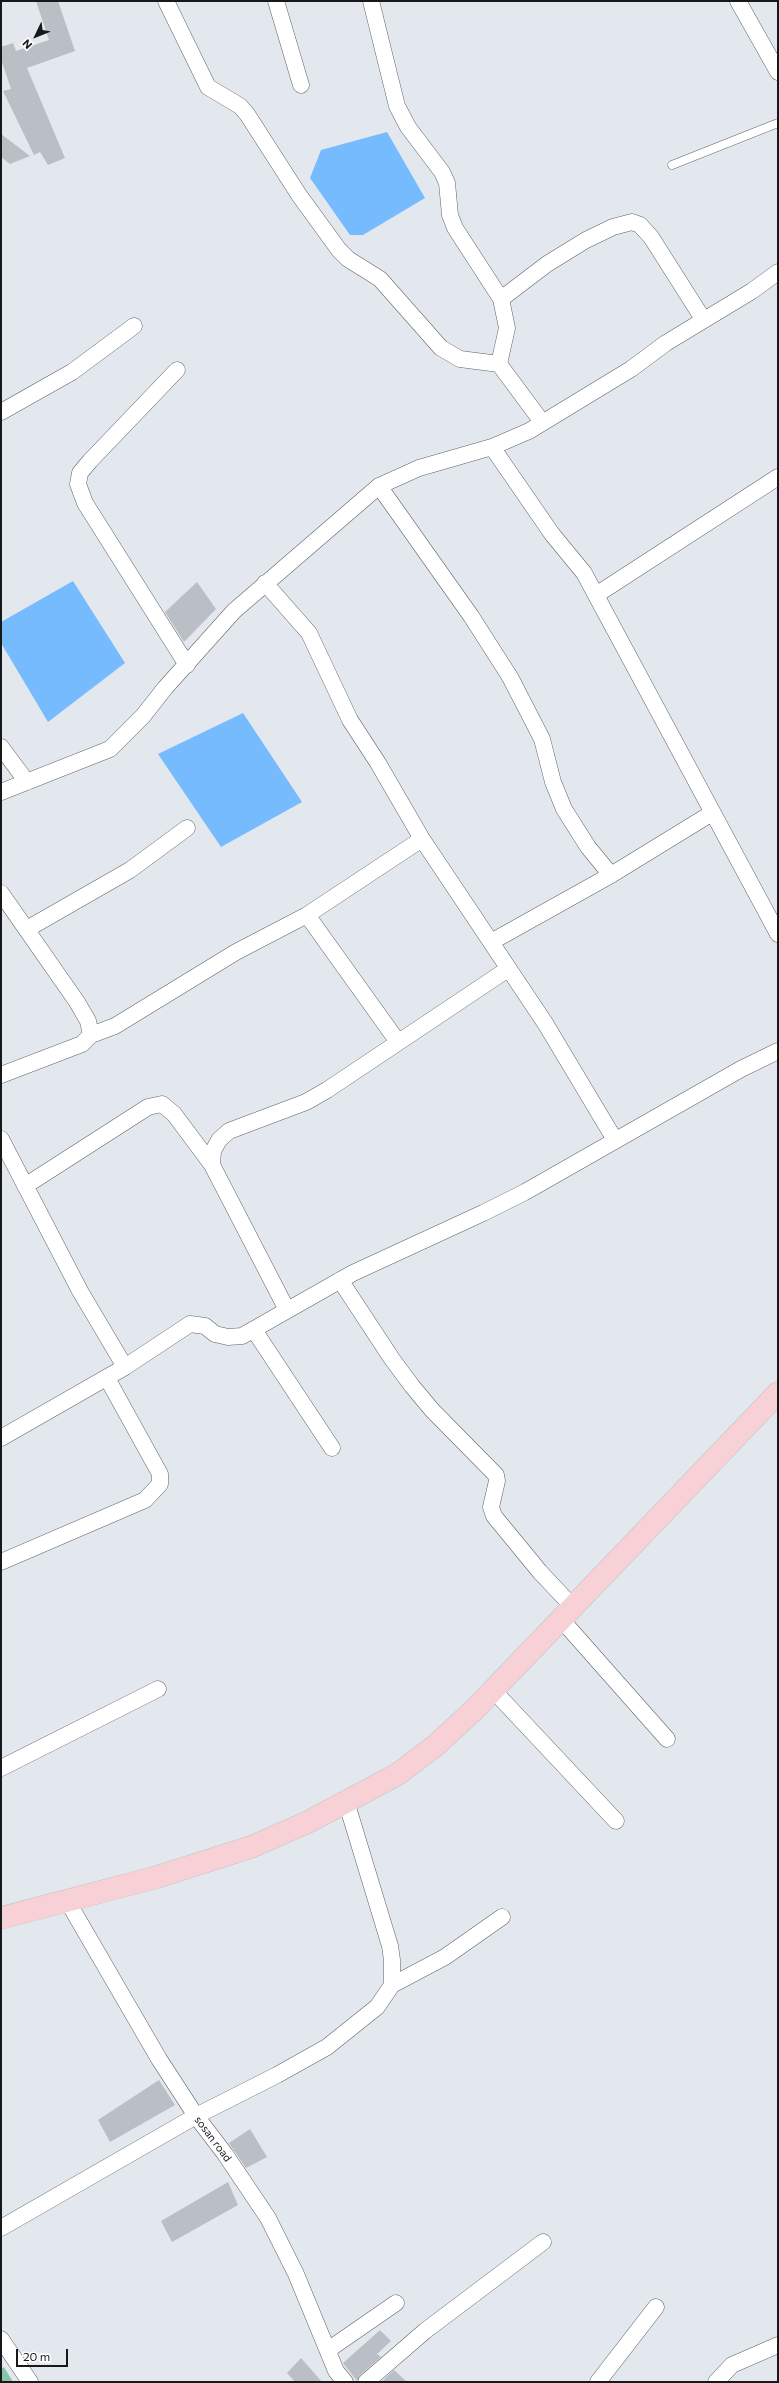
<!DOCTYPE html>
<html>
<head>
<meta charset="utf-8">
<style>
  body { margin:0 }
  #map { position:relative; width:779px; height:2383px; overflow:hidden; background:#e3e8ee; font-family:Commissioner,sans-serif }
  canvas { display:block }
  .frame { position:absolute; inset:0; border:2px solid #16181a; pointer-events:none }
  .north { position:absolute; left:16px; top:16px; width:40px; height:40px; -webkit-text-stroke:3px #fff; paint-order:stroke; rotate:227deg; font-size:11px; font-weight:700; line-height:16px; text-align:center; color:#16181a }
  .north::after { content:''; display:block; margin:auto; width:14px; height:18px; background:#16181a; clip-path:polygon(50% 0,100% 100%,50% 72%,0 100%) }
  .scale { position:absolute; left:16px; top:2349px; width:52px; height:18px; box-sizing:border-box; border:2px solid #16181a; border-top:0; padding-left:5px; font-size:12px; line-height:14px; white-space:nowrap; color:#16181a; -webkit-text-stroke:3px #fff; paint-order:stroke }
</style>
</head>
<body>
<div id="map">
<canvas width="779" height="2383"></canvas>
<div class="frame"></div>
<div class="north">N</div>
<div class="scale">20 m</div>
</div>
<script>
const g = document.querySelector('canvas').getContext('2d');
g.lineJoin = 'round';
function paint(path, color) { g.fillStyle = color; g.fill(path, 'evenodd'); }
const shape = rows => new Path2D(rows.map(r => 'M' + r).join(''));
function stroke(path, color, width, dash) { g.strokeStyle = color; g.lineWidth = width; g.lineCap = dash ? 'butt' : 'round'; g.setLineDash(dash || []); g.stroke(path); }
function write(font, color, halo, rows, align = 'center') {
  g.font = font + ' Commissioner,sans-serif'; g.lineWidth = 3.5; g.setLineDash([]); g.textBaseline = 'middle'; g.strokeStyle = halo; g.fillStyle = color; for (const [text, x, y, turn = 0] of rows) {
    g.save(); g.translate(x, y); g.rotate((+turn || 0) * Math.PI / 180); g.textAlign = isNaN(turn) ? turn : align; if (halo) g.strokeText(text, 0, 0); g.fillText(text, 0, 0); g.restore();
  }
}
const green = shape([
  [4,2367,13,2382,1,2382,1,2369]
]);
const water = shape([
  [387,132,425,198,363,235,350,235,310,178,321,150],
  [73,581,125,663,48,722,1,643,1,622],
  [243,713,302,802,221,847,158,754]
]);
const building = shape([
  [36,1,58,1,75,51,27,68,65,158,48,165,40,152,34,155,3,91,11,89,1,59,1,47,13,43,16,51,49,40],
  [1,134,30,156,10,164,1,157],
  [197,582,216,609,184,642,165,612],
  [159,2080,175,2105,110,2142,98,2120],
  [250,2129,267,2157,246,2168,229,2143],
  [228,2182,238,2205,172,2242,161,2221],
  [380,2330,391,2341,377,2354,381,2357,360,2375,357,2381,343,2363],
  [301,2358,322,2382,295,2382,287,2373],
  [394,2370,407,2382,381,2382]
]);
const service = shape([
  [672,165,778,123]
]);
const minor = shape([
  [166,1,208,87,240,106,247,114,299,195,339,250,348,259,380,279,441,348,460,359,499,364],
  [276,1,301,85],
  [371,1,397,106,408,127,442,172,447,183,450,215,455,228,501,299],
  [738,1,778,72],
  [177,370,90,461,80,473,78,484,85,503,187,665],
  [1,412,72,372,134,326],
  [542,422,499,364,507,328,501,299,547,264,586,240,613,227,632,222,640,225,651,237,703,319],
  [492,447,552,534,584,573,778,934],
  [379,486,471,616,510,677,542,739,553,782,564,809,588,847,611,875],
  [265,583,309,633,350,720,378,763,422,839,545,1023,615,1140],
  [596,595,778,477],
  [1,747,27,782],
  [1,792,110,749,143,716,165,688,234,611,379,486,419,468,492,447,529,431,631,369,666,343,752,291,778,272],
  [1,893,77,1002,88,1021,91,1035,82,1044,1,1075],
  [307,915,422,839],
  [27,929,130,870,187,828],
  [491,942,611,875,712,813],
  [91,1035,115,1026,236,952,307,915,398,1042],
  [1,1139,80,1291,125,1367],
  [25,1186,148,1107,162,1104,174,1114,212,1165],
  [340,1280,392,1359,412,1386,432,1410,496,1475,497,1481,491,1507,494,1516,540,1572,572,1606],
  [287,1310,212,1165,213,1151,219,1140,229,1131,306,1102,327,1090,508,969],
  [254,1330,332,1448],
  [1,1438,125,1367,190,1324,205,1326,215,1334,228,1337,242,1336,353,1273,483,1213,525,1192,741,1069,778,1051],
  [1,1562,145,1500,160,1484,160,1474,107,1378],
  [560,1618,667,1739],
  [493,1690,616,1821],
  [1,1768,158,1689],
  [68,1902,159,2059,196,2116,225,2154,268,2218,296,2274,336,2371,345,2382],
  [392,1985,445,1957,502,1917],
  [1,2228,196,2116,277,2075,327,2047,377,2007,392,1985,392,1960,390,1946,346,1801],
  [1,2339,30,2382],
  [328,2350,396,2303],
  [366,2382,425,2331,543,2242],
  [598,2382,656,2307],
  [716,2382,732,2365,778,2345]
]);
const primary = shape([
  [1,1918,157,1877,251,1847,308,1822,398,1774,435,1746,475,1709,778,1393]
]);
const streetNames = [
  ["sosan road",213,2139,53]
];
paint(green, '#87c5a9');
paint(water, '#76bbfe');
paint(building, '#babec5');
stroke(service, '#5f6268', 9);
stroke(minor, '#5f6268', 17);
stroke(primary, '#c2c3c3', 23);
stroke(service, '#fff', 8);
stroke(minor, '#fff', 16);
stroke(primary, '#f8d1d6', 22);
write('11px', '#16181a', '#fff', streetNames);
</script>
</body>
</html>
